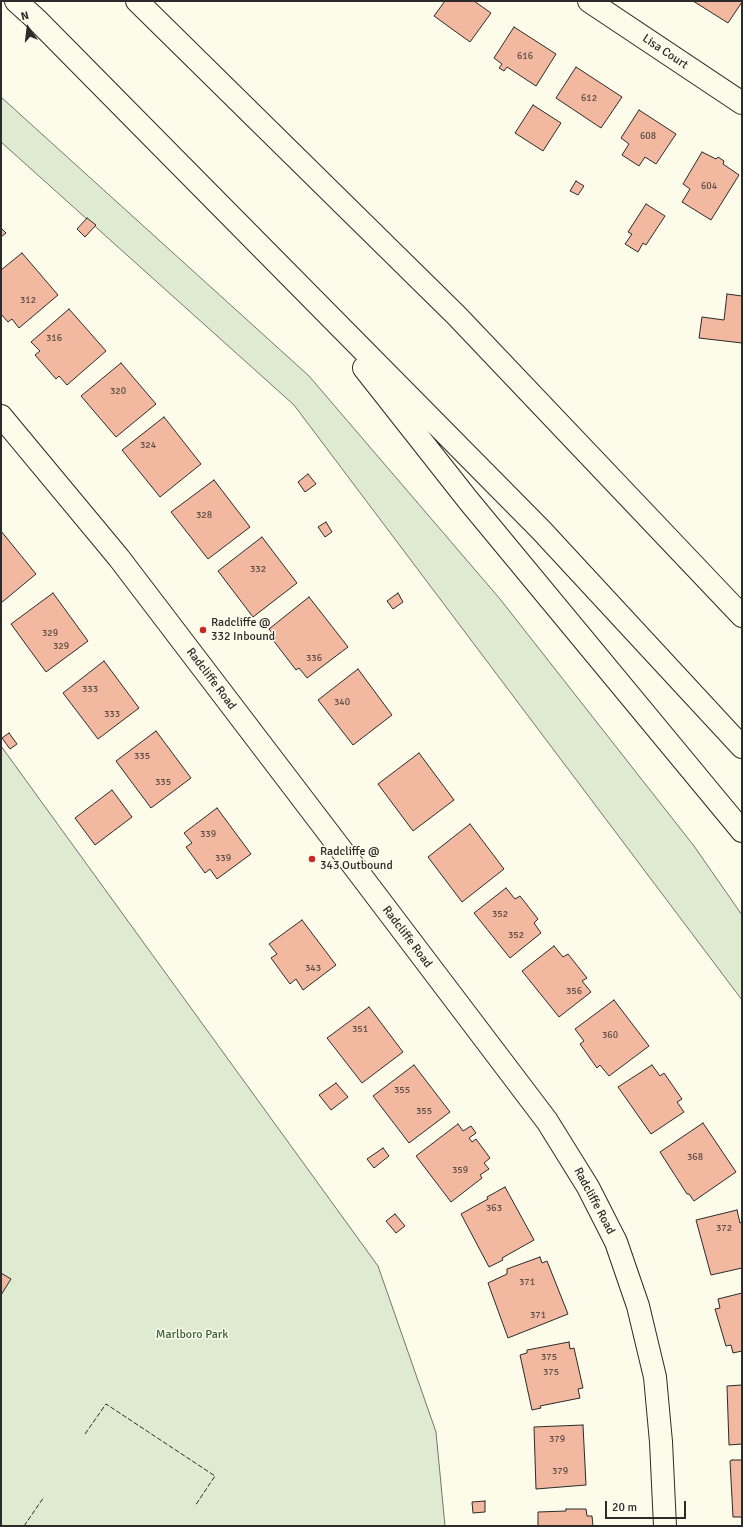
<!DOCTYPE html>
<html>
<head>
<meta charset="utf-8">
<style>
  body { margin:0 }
  #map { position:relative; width:743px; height:1527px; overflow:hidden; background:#fdfbea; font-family:Signika,sans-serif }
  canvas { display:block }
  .frame { position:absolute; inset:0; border:2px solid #2b2b2b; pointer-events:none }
  .north { position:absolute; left:8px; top:8px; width:40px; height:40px; -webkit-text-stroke:3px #fdfbea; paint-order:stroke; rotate:346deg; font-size:11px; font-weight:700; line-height:16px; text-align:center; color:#2b2b2b }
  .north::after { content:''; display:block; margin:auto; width:14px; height:18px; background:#2b2b2b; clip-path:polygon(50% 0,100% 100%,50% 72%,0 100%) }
  .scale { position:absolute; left:605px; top:1501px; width:81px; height:18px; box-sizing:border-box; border:2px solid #2b2b2b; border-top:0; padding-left:5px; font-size:12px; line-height:14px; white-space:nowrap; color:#2b2b2b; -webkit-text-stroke:3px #fdfbea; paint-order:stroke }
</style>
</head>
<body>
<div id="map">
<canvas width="743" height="1527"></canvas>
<div class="frame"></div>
<div class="north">N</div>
<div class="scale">20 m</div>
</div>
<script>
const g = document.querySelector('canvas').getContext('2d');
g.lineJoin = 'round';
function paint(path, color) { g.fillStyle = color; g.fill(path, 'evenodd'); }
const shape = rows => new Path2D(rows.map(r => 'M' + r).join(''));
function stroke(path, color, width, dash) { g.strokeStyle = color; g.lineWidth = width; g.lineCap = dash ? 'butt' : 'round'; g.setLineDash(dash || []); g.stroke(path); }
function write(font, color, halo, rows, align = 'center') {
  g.font = font + ' Signika,sans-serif'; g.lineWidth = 3; g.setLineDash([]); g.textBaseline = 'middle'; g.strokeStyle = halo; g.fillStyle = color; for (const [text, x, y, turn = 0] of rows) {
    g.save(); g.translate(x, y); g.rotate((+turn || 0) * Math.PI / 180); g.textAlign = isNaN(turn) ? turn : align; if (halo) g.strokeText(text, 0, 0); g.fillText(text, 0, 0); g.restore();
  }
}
const green = shape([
  [1,97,309,376,500,599,694,846,742,915,742,1000,294,405,1,142,1,97],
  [1,746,378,1266,436,1432,445,1526,1,1526,1,746]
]);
const building = shape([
  [445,1,474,1,491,13,470,42,434,16,445,1],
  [693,1,742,1,742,2,728,23,693,1],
  [514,27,556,54,536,86,507,67,504,71,499,68,502,64,494,58,514,27],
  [576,67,622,97,601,128,556,98,576,67],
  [533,105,561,123,543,151,515,133,533,105],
  [639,110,676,134,656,164,645,157,639,166,622,155,629,144,621,138,639,110],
  [702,152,716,159,718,157,724,161,723,164,739,175,711,220,682,202,690,189,683,184,702,152],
  [576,181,584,186,578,195,570,191,576,181],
  [646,204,665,216,646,245,643,243,638,252,625,244,632,234,628,232,646,204],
  [87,218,96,225,85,237,77,229,87,218],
  [1,228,6,233,1,237,1,228],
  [22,253,58,295,19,328,12,319,8,322,1,314,1,270,22,253],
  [727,294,742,296,742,343,699,338,702,317,724,320,727,294],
  [69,309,106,351,67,385,59,376,56,379,35,355,40,351,31,342,69,309],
  [121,363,156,404,116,437,81,396,121,363],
  [164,417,201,464,160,497,122,450,164,417],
  [308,474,316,484,305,492,298,482,308,474],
  [214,480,250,527,208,559,171,512,214,480],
  [326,522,332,532,325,537,318,527,326,522],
  [1,531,36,574,1,603,1,531],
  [262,537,297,583,253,617,218,571,262,537],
  [53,593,88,641,46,672,11,624,53,593],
  [398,593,403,602,393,609,387,601,398,593],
  [309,597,348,647,307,678,299,668,296,670,273,640,276,638,269,629,309,597],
  [104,661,139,708,98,739,63,693,104,661],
  [358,669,392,715,353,745,318,700,358,669],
  [156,731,191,778,151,808,116,761,156,731],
  [9,733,17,744,10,749,2,738,9,733],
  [419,753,454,800,413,831,378,784,419,753],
  [112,790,132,817,95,845,75,818,112,790],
  [217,808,251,854,217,879,210,869,205,873,186,847,192,843,184,833,217,808],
  [470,824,504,869,462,902,428,857,470,824],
  [506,888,515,899,520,896,538,919,534,923,541,933,510,958,474,913,506,888],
  [302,920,336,965,303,990,296,979,290,984,271,958,277,954,269,944,302,920],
  [554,946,563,957,568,954,587,978,582,981,591,992,559,1017,522,971,554,946],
  [614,1000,649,1046,609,1076,600,1065,597,1068,580,1044,584,1041,575,1029,614,1000],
  [369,1007,403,1052,362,1083,327,1038,369,1007],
  [414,1065,450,1112,409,1143,373,1096,414,1065],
  [652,1065,660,1076,664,1073,682,1099,677,1102,684,1112,651,1134,618,1087,652,1065],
  [336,1083,348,1097,331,1110,319,1095,336,1083],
  [703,1123,736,1172,694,1201,689,1194,687,1194,660,1152,703,1123],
  [458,1124,463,1131,471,1126,476,1133,469,1138,472,1142,476,1139,490,1158,484,1163,489,1169,480,1175,482,1178,451,1202,416,1156,458,1124],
  [383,1148,389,1156,374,1168,367,1159,383,1148],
  [505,1187,534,1240,502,1258,503,1260,489,1267,461,1214,488,1199,487,1197,505,1187],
  [737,1210,740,1223,742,1222,742,1268,711,1275,696,1220,737,1210],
  [395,1214,405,1226,396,1233,386,1221,395,1214],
  [540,1257,542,1263,547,1261,568,1314,508,1338,488,1283,507,1274,507,1269,540,1257],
  [1,1273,11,1279,1,1295,1,1273],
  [742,1293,742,1351,733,1353,731,1345,726,1346,715,1309,720,1308,718,1299,742,1293],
  [569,1342,570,1349,574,1348,583,1388,578,1389,580,1398,540,1406,541,1408,532,1410,520,1355,527,1353,527,1350,569,1342],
  [742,1385,742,1444,729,1445,727,1386,742,1385],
  [583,1425,586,1485,536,1489,534,1427,583,1425],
  [732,1460,742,1460,742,1517,733,1517,730,1461,732,1460],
  [485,1501,485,1512,473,1513,472,1502,485,1501],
  [566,1509,586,1509,587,1516,592,1516,593,1526,538,1526,538,1512,566,1511,566,1509]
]);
const minor = shape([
  [589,1,742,103],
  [1,416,119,558,337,844,547,1121,588,1187,616,1242,638,1306,655,1377,661,1442,665,1526]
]);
const motorway = shape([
  [16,1,37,20,541,530,742,747],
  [137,1,457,316,742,616],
  [364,368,468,500,742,831]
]);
const fence = shape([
  [85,1434,106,1404,215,1476,195,1506],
  [24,1526,44,1497]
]);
const markers = [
  [203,630,4,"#c62828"],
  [312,859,4,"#c62828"]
];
const numberNames = [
  ["616",525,56],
  ["612",589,98],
  ["608",648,136],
  ["604",709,186],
  ["312",28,300],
  ["316",54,338],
  ["320",118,391],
  ["324",148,445],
  ["328",204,515],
  ["332",258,569],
  ["329",50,633],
  ["329",61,646],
  ["336",314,658],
  ["333",90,689],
  ["340",342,702],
  ["333",112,714],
  ["335",142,756],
  ["335",163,782],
  ["339",208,834],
  ["339",223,858],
  ["352",500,914],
  ["352",516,935],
  ["343",313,968],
  ["356",574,991],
  ["351",360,1029],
  ["360",610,1035],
  ["355",402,1090],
  ["355",424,1111],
  ["368",695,1157],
  ["359",460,1170],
  ["363",494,1208],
  ["372",724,1228],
  ["371",527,1282],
  ["371",538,1315],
  ["375",549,1357],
  ["375",551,1372],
  ["379",557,1439],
  ["379",560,1471]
];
const streetNames = [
  ["Lisa Court",665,52,34],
  ["Radcliffe Road",211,679,53],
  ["Radcliffe Road",407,937,53],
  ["Radcliffe Road",594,1201,62]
];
const poiNames = [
  ["Radcliffe @",211,623],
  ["332 Inbound",211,637],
  ["Radcliffe @",320,852],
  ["343 Outbound",320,866]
];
const parkNames = [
  ["Marlboro Park",192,1335]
];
paint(green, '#deebd1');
stroke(green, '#74746e', 1);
paint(building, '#f2b8a0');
stroke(building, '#2b2b2b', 1);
stroke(minor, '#2b2b2b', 24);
stroke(motorway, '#2b2b2b', 24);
stroke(minor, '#fdfbea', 22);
stroke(motorway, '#fdfbea', 22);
stroke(fence, '#2b2b2b', 1, [5, 2]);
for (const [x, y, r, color] of markers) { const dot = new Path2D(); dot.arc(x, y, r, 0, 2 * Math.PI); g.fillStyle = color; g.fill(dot); stroke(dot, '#fdfbea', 1.5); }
write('10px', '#5d4e48', null, numberNames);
write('12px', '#2b2b2b', '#fdfbea', streetNames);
write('12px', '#2b2b2b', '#fdfbea', poiNames, 'left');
write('12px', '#34623c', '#fdfbea', parkNames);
</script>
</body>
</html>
